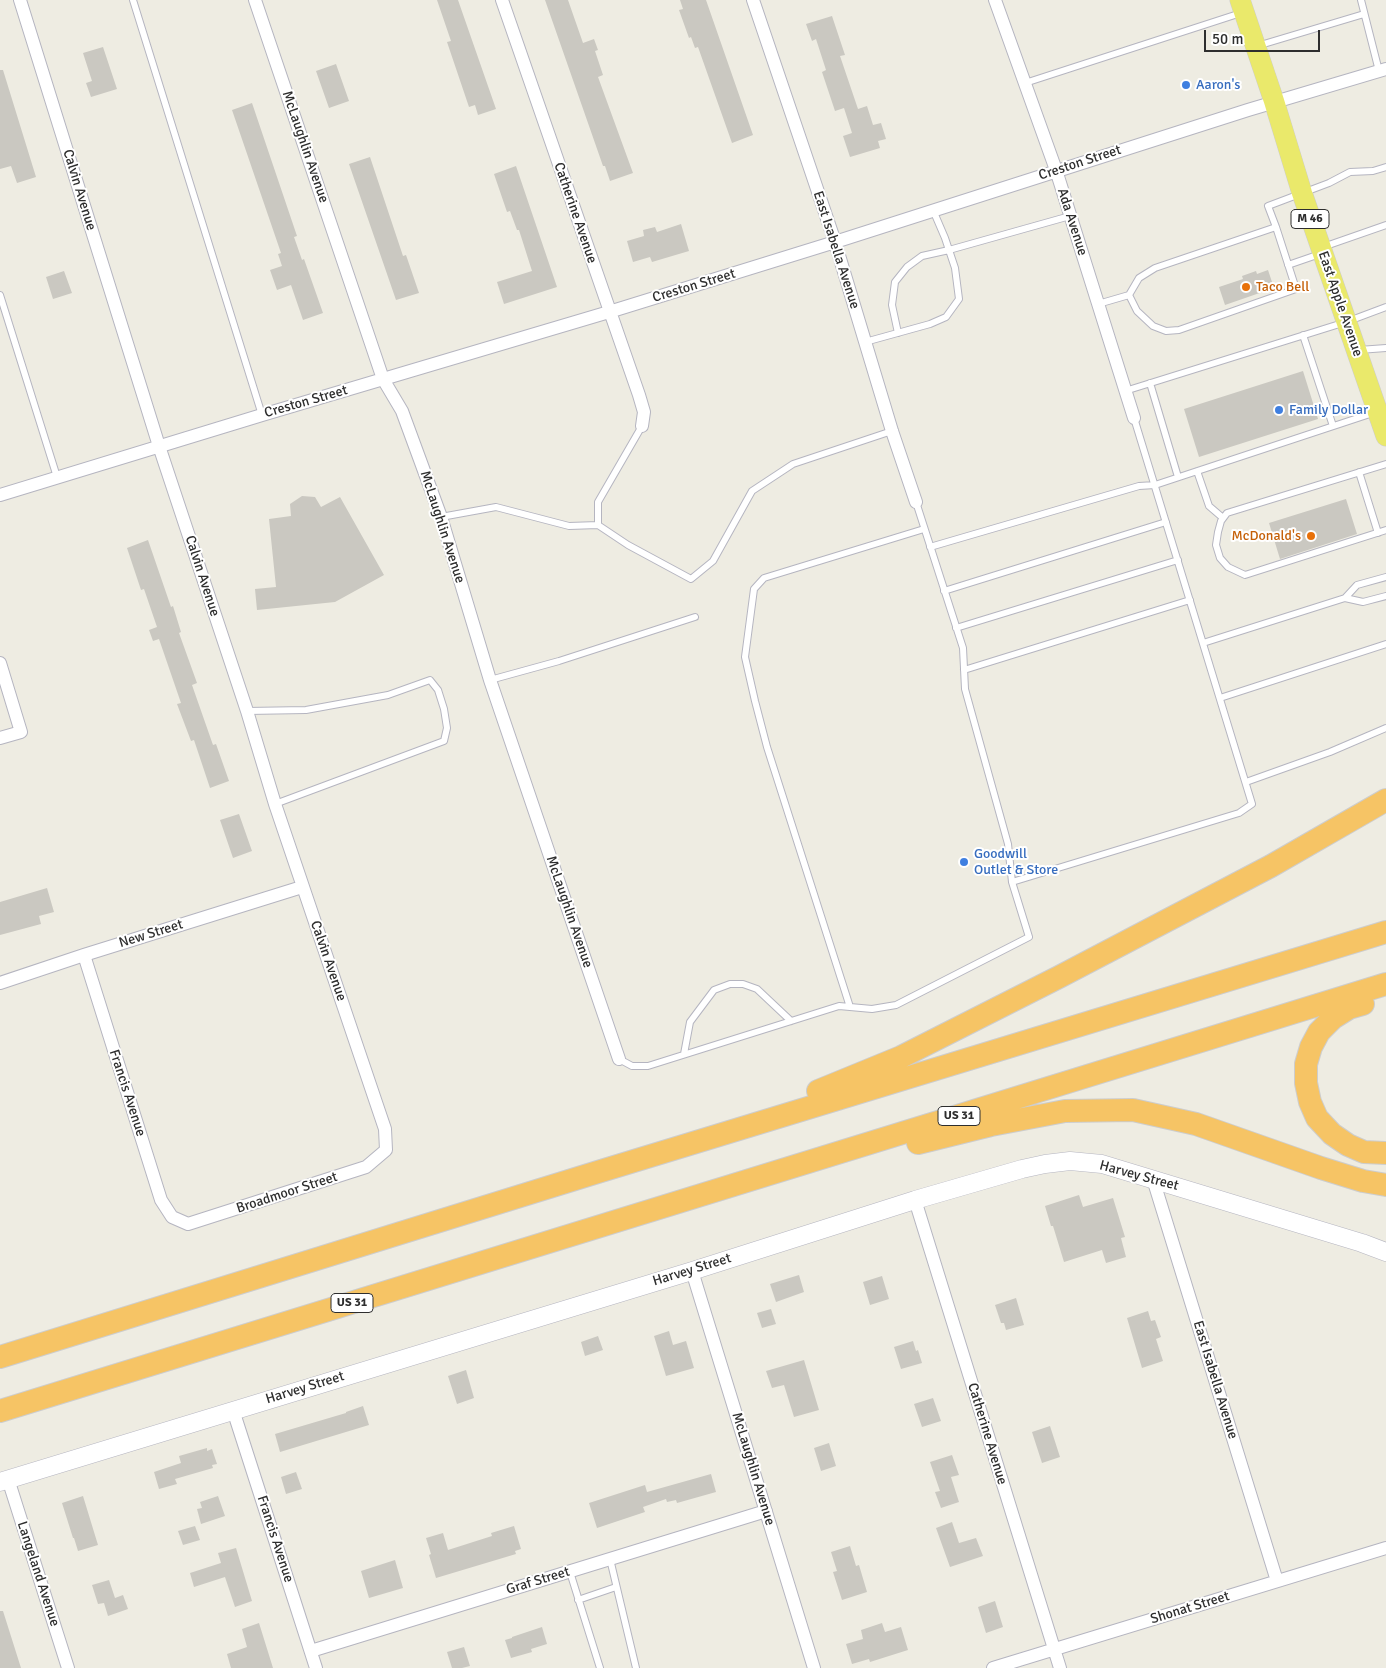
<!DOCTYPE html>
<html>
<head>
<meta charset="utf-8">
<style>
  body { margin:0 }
  #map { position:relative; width:1386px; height:1668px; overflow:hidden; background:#eeece2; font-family:Signika,sans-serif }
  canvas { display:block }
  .scale { position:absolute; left:1204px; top:30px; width:116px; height:22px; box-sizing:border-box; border:2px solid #2e2e2e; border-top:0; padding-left:6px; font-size:15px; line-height:18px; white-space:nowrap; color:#2e2e2e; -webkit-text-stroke:4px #fff; paint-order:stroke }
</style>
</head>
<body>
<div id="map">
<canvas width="1386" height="1668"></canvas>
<div class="scale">50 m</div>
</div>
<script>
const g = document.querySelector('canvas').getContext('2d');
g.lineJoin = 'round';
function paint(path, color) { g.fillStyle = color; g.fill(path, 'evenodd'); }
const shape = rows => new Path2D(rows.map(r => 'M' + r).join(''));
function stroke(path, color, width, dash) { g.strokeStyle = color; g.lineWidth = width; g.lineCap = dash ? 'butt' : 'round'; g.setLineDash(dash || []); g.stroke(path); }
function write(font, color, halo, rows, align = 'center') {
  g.font = font + ' Signika,sans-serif'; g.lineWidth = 4; g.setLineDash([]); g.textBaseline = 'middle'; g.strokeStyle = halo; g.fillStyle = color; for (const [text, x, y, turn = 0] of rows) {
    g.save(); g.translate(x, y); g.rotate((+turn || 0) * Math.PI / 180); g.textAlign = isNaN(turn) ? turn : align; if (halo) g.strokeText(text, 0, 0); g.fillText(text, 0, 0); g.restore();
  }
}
const building = shape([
  [437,0,458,0,496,109,478,115,475,105,469,107,447,42,451,41],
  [545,0,568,0,583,43,594,39,598,50,595,51,603,75,598,77,633,173,610,181,605,166,603,166],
  [680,0,706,0,753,135,732,143,698,47,695,48,691,37,689,38,679,10,683,9],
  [832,16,845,55,840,56,858,109,867,106,873,125,881,123,886,139,878,141,880,148,850,157,843,136,852,133,844,108,835,111,822,72,826,70,816,39,812,41,806,24],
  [103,47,117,89,91,97,86,83,92,81,83,53],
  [336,64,349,101,329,108,316,71],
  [0,70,3,70,36,177,17,183,11,166,0,169],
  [252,103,297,236,294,237,302,260,304,259,323,313,303,320,291,285,277,290,270,270,282,266,278,254,281,253,232,110],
  [370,157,403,256,406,255,419,293,396,300,349,164],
  [516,166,557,287,504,304,497,282,532,271,519,230,517,230,510,211,507,212,494,174],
  [681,224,689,251,652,262,650,257,633,262,627,241,644,236,643,230,655,227,657,232],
  [1268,270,1274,288,1225,305,1219,287,1243,279,1242,276,1256,271,1257,274],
  [64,271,72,293,53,299,46,277],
  [1303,371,1318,419,1199,457,1184,409],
  [302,496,315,497,321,507,340,497,384,575,335,602,257,610,255,589,276,587,269,519,291,516,290,504],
  [1346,499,1357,534,1280,559,1269,523],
  [148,540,171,607,173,606,181,632,179,633,197,683,192,685,213,745,216,744,229,781,210,788,194,740,191,741,177,704,181,703,159,639,153,641,149,630,157,627,144,589,141,590,127,548],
  [239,814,252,851,233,858,220,820],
  [47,888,54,912,39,916,41,924,0,935,0,902],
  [1079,1195,1083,1207,1113,1198,1125,1237,1121,1238,1126,1257,1106,1263,1102,1250,1064,1262,1053,1226,1051,1226,1045,1206],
  [799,1275,804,1292,776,1302,770,1284],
  [882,1276,889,1299,870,1305,863,1282],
  [1016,1298,1024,1325,1006,1330,1004,1323,1001,1323,995,1305],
  [771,1309,776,1324,762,1328,757,1313],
  [1148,1311,1151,1321,1155,1320,1161,1337,1156,1339,1163,1361,1142,1368,1127,1318],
  [669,1331,673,1345,686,1341,694,1368,666,1376,654,1336],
  [598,1336,603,1350,585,1356,581,1342],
  [913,1341,916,1351,918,1350,922,1363,901,1369,894,1347],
  [804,1360,819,1410,794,1417,784,1385,772,1388,766,1371],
  [466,1370,474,1398,457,1404,448,1376],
  [933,1398,941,1421,922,1427,914,1404],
  [363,1406,369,1425,280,1452,275,1434,346,1413,346,1412],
  [1050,1426,1060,1457,1042,1463,1032,1432],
  [829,1443,836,1466,821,1471,814,1448],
  [207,1448,207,1451,212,1449,217,1464,212,1465,213,1468,175,1479,177,1484,159,1489,154,1472,181,1463,179,1456],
  [952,1455,959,1475,951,1477,959,1502,941,1508,935,1492,940,1491,930,1462],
  [296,1472,302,1489,286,1494,281,1477],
  [711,1474,716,1492,677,1503,676,1500,667,1502,666,1499,643,1507,645,1512,597,1528,589,1503,645,1485,647,1492],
  [83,1496,98,1545,78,1551,74,1538,73,1538,62,1503],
  [218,1496,225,1516,201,1524,197,1509,202,1508,200,1502],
  [952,1522,959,1543,976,1538,983,1556,950,1567,936,1528],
  [195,1526,200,1540,183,1545,178,1531],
  [514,1526,521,1549,515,1551,516,1554,436,1578,429,1555,431,1554,426,1538,443,1533,448,1550,492,1536,491,1533],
  [850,1546,856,1566,859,1565,867,1592,842,1600,833,1572,837,1571,831,1552],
  [236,1548,252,1601,235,1607,225,1577,194,1587,190,1573,221,1563,218,1553],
  [395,1560,403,1588,369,1598,361,1571],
  [109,1580,115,1598,123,1595,128,1609,108,1616,104,1603,98,1604,92,1585],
  [995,1601,1003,1627,986,1633,978,1607],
  [0,1611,3,1611,21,1668,0,1668],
  [259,1623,273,1668,231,1668,227,1654,247,1647,242,1629],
  [882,1623,885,1632,901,1627,908,1650,870,1662,869,1659,852,1664,846,1644,863,1639,861,1630],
  [542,1627,547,1644,531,1649,532,1652,511,1658,505,1640,512,1638,512,1637],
  [464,1647,470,1666,462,1668,452,1668,447,1652]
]);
const lane = shape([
  [133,0,262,415],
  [1361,0,1379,71],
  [1257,46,1364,14],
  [1025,83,1241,13],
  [1323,247,1386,225],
  [1288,265,1320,254],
  [0,295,57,477],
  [1129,295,1137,311,1153,326,1166,331,1179,330,1296,289,1276,227],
  [1098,304,1129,295,1139,278,1155,268,1276,227,1268,206,1329,183,1350,172,1373,171,1386,167],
  [898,333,892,305,895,282,907,267,922,256,949,250,1070,216],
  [1303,335,1333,426],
  [865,342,930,324,946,317,959,299,955,268,945,238,933,210],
  [1359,350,1386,348],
  [1150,383,1178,477],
  [1125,391,1346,322,1386,307],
  [642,426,598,502,598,525,628,545,691,579,713,561,752,491,793,464,892,431],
  [1386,464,1227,513,1221,521,1218,532,1216,545,1220,558,1228,567,1245,575,1386,530],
  [1197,471,1209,506,1223,518],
  [1359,472,1378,533],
  [441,517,496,507,569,526,598,525],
  [930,547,1139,486,1155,485,1376,412],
  [944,591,1166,522],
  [1345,598,1363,602,1386,596],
  [956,628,1178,560],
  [1203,643,1345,598,1357,585,1386,577],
  [964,670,1190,600],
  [490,680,559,661,695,617],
  [1220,698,1386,644],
  [247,711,306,710,388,695,430,680,438,690,444,709,447,728,444,741,275,804],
  [1246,782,1330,752,1386,728],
  [1012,882,1239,813,1252,804,1134,418],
  [850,1007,767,747,755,701,745,657,754,589,764,578,924,529],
  [684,1054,690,1022,714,990,730,984,743,984,757,989,791,1021],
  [619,1059,632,1066,648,1066,839,1006,872,1009,896,1005,1029,937,1012,882,1008,844,965,689,963,648,916,502],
  [610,1559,636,1668],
  [570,1572,600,1668],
  [578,1600,616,1587]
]);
const street = shape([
  [20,0,159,446,247,711,275,804,385,1129,386,1150,366,1167,188,1224,172,1217,161,1200,84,955],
  [255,0,383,379,402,411,441,517,490,680,619,1059],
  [502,0,639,395,644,412,642,426],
  [753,0,835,242,892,431,916,502],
  [995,0,1056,170,1134,418],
  [0,495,262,415,609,312,835,242,1248,110,1386,69],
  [0,663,21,732,0,738],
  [0,983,84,955,302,887],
  [1153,1179,1277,1581],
  [915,1200,1060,1668],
  [692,1271,814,1668],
  [233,1410,316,1668],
  [8,1479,68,1668],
  [311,1651,766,1511],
  [993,1668,1386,1548]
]);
const secondary = shape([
  [0,1482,692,1271,915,1200,1022,1169,1045,1164,1070,1161,1102,1164,1362,1243,1386,1252]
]);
const primary = shape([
  [1240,0,1274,101,1302,193,1386,436]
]);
const highway = shape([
  [1363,1004,1349,1008,1333,1018,1319,1032,1311,1047,1306,1064,1306,1083,1310,1102,1317,1118,1332,1134,1348,1145,1364,1152,1386,1153],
  [818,1091,901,1057,1059,977,1271,866,1386,800],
  [918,1143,991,1125,1065,1111,1133,1110,1196,1124,1321,1168,1363,1181,1386,1185],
  [0,1357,601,1171,1386,932],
  [0,1411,1386,984]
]);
const markers = [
  [1186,85,5,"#3f7fe0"],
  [1246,287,5,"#e8710a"],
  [1279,410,5,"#3f7fe0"],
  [1311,536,5,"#e8710a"],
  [964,862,5,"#3f7fe0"]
];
const shields = [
  [1310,219,38],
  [959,1116,42],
  [352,1303,42]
];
const shieldNames = [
  ["M 46",1310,219],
  ["US 31",959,1116],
  ["US 31",352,1303]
];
const shopNames = [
  ["Aaron's",1196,85],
  ["Family Dollar",1289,410],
  ["Goodwill",974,854],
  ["Outlet & Store",974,870]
];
const streetNames = [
  ["McLaughlin Avenue",305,147,71],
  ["Creston Street",1080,163,-18],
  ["Calvin Avenue",79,190,73],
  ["Catherine Avenue",575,213,71],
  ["Ada Avenue",1072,222,72],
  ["East Isabella Avenue",836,250,72],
  ["Creston Street",694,286,-17],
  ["East Apple Avenue",1340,304,71],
  ["Creston Street",306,402,-16],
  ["McLaughlin Avenue",442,527,72],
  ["Calvin Avenue",202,576,72],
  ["McLaughlin Avenue",569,912,71],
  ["New Street",151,934,-17],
  ["Calvin Avenue",328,961,71],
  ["Francis Avenue",127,1093,72],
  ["Harvey Street",1139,1176,15],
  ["Broadmoor Street",287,1193,-18],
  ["Harvey Street",692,1270,-17],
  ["East Isabella Avenue",1215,1380,73],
  ["Harvey Street",305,1388,-17],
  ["Catherine Avenue",987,1434,73],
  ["McLaughlin Avenue",753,1469,73],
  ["Francis Avenue",275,1539,72],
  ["Langeland Avenue",38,1574,72],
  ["Graf Street",538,1581,-17],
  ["Shonat Street",1190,1608,-17]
];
const foodNames = [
  ["Taco Bell",1256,287],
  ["McDonald's",1301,536,"right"]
];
paint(building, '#cac8c1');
stroke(lane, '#b5b5c0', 8);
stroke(street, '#b5b5c0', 14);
stroke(secondary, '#b5b5c0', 19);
stroke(primary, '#cdcdcd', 21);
stroke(highway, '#cdcdcd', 24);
stroke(lane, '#fff', 6);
stroke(street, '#fff', 12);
stroke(secondary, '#fff', 18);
stroke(primary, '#eae96b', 20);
stroke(highway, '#f6c465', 22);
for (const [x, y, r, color] of markers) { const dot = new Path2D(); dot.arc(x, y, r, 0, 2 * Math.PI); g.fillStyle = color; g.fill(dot); stroke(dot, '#fff', 2); }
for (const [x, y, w] of shields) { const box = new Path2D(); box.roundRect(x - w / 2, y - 9.5, w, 19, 4); g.fillStyle = '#fff'; g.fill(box); stroke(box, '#2e2e2e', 1); }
write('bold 12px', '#2e2e2e', null, shieldNames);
write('14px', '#366cbe', '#fff', shopNames, 'left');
write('14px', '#2e2e2e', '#fff', streetNames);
write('14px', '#c56008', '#fff', foodNames, 'left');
</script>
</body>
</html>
